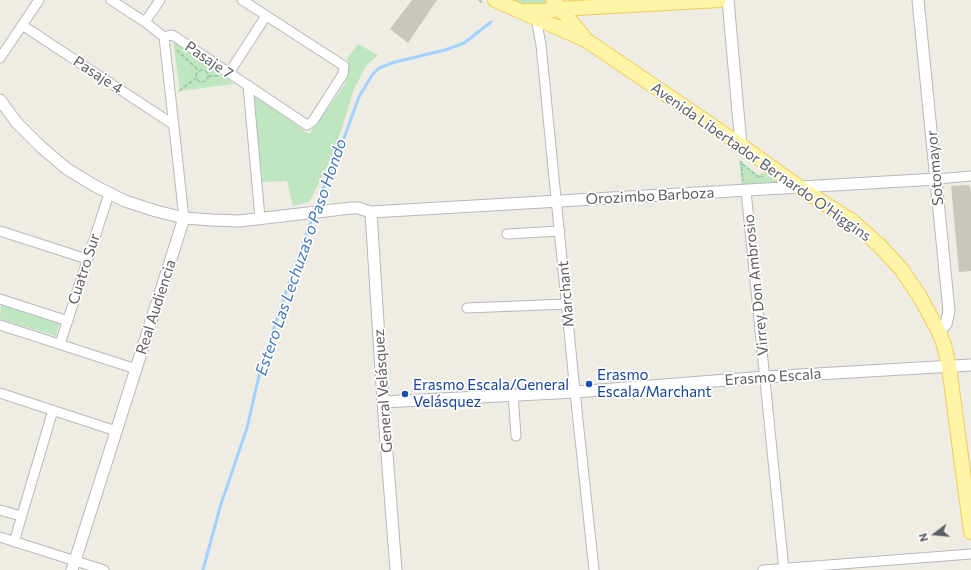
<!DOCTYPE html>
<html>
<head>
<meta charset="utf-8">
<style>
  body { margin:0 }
  #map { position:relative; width:971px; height:570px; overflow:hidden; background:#eeece3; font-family:Commissioner,sans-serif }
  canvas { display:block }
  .north { position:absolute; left:915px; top:514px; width:40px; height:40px; -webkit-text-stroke:3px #fff; paint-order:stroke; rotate:254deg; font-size:11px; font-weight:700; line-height:16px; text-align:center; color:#5b5f64 }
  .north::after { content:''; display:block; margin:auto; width:14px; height:18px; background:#5b5f64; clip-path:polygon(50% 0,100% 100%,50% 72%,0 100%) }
</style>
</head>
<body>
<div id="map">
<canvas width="971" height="570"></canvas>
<div class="north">N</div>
</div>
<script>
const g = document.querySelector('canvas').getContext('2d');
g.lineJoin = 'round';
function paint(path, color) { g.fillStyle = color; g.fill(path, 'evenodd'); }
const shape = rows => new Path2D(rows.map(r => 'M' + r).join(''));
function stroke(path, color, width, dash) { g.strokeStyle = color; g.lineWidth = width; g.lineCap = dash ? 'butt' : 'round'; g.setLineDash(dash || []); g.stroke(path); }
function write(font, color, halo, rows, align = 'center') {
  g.font = font + ' Commissioner,sans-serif'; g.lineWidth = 3.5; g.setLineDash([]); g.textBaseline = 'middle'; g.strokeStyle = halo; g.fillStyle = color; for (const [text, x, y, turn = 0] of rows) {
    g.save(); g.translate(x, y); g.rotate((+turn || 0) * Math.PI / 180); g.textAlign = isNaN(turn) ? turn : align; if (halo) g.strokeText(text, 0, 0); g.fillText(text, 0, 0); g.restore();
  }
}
const green = shape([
  [514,0,548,0,551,3,525,5],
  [173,40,234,84,180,91],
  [358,44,378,55,366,66,354,89,334,153,309,202,293,206,287,181,262,182,252,93,309,134,345,84,349,65,347,59],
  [739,160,758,175,767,172,781,183,742,186],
  [1,304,60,322,56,336,0,319]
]);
const stream = shape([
  [316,209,323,189,340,149,359,97,372,75,379,68,395,62,445,50,464,43,491,22],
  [203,570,220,507,247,428,261,367,298,257,313,216]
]);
const building = shape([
  [412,0,437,0,408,43,390,29],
  [969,185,971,192,971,271,959,272,951,186]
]);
const path = shape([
  [479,0,484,4],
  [177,50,199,71],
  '196 76a6 6 0 1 1 12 0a6 6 0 1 1-12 0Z',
  [208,76,218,76],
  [179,91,196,78],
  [741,161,743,181],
  [742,164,760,178,763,176]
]);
const minor = shape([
  [111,0,145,22,164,37],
  [536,18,541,45,575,392,594,570],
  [145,22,160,0],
  [22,25,174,125],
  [164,37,171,35,174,36,307,125,313,121,343,74,344,66,242,0],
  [164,37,184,218],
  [0,58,39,0],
  [229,73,266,16],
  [248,85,260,218],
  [937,179,971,176],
  [746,191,784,570],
  [0,231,87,259],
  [507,234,560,231],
  [0,299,68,321],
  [467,308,567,304],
  [0,325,136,369],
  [60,344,109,194],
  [0,393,116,431],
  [513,394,516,436],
  [0,510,21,516],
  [0,537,104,570],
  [14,542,53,410],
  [763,570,971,554]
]);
const tertiary = shape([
  [728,0,741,145],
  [918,0,949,311,946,324,939,332],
  [0,100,17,123,41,147,67,169,95,186,125,201,156,211,184,218,213,220,239,221,351,208,358,208,371,212,937,179],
  [371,212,383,402,396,570],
  [383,402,575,392,765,377,971,365],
  [72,570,184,218]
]);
const primary = shape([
  [495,0,586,40,739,144,800,188,852,221,880,246,902,270,920,297,939,332,944,345,949,367,971,532],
  [553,0,583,36],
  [526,11,544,11,559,9,719,0]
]);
const markers = [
  [589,384,4,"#1a4fb4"],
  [405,394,4,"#1a4fb4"]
];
const streetNames = [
  ["Pasaje 7",209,60,34],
  ["Pasaje 4",98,75,33],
  ["Avenida Libertador Bernardo O'Higgins",761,162,35],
  ["Sotomayor",935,168,-95],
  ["Orozimbo Barboza",650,196,-3],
  ["Cuatro Sur",84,269,-72],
  ["Virrey Don Ambrosio",756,285,-96],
  ["Marchant",566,294,-95],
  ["Real Audiencia",156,307,-72],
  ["Erasmo Escala",773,377,-4],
  ["General Velásquez",383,391,-94]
];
const transitNames = [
  ["Erasmo",597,375],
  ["Escala/Marchant",597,392],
  ["Erasmo Escala/General",413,385],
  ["Velásquez",413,402]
];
const waterNames = [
  ["Estero Las Lechuzas o Paso Hondo",301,257,-71]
];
paint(green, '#bfe5c1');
stroke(stream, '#a2d2ff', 3);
paint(building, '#c9c6c0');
stroke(minor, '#b6b9bd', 11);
stroke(tertiary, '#b6b9bd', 13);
stroke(primary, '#f1cd59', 16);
stroke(path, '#97c4a6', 1.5, [4, 2]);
stroke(minor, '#fff', 9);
stroke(tertiary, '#fff', 11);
stroke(primary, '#fff5a7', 14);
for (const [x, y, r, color] of markers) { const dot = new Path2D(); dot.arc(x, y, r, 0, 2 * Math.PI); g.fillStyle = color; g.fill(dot); stroke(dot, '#fff', 1.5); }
write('15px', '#5b5f64', '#fff', streetNames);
write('15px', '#164399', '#fff', transitNames, 'left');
write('italic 16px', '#4277b9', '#fff', waterNames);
</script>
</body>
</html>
